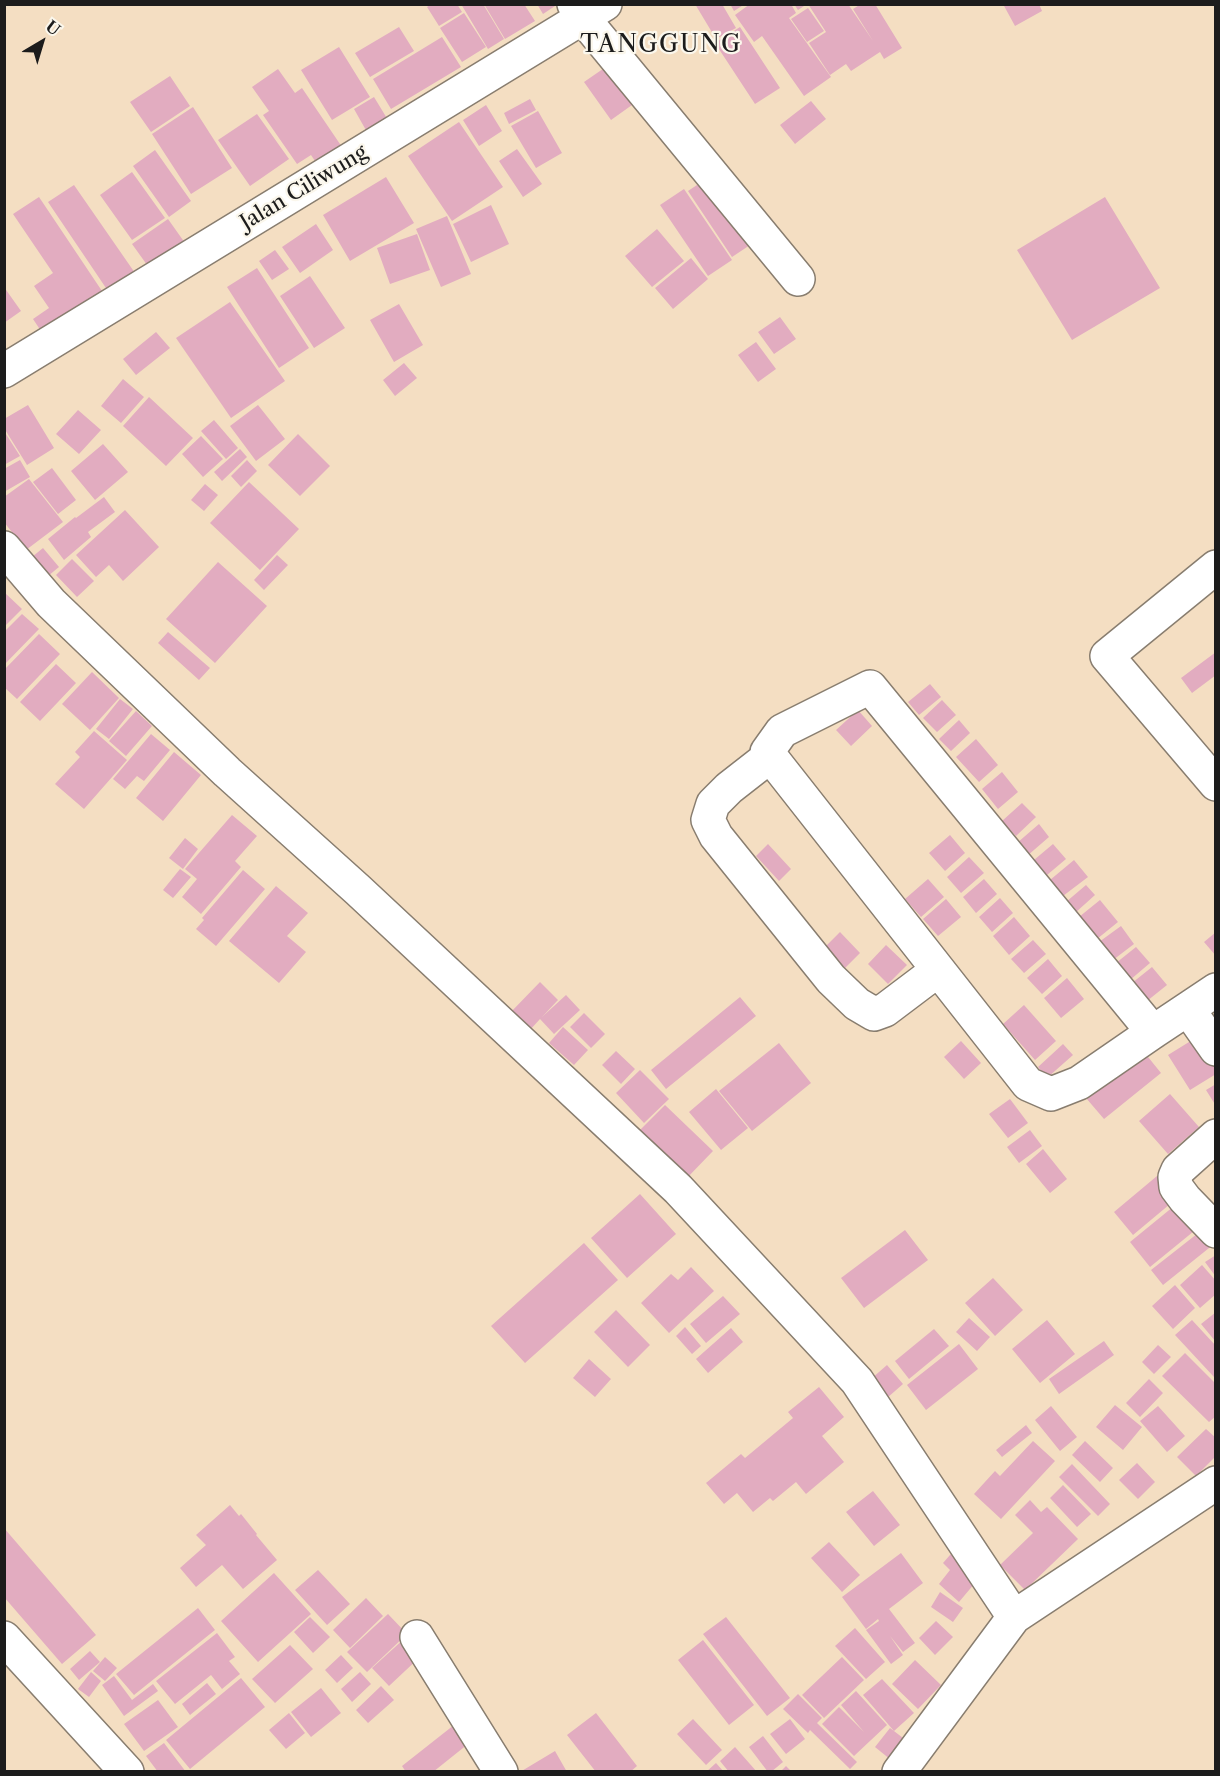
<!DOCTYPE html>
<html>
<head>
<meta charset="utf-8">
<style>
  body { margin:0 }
  #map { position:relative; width:1220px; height:1776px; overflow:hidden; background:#f4dec2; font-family:"Libre Caslon Text",serif }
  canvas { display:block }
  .frame { position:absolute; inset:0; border:6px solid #1c1c1c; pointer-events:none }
  .north { position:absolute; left:12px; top:12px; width:60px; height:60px; -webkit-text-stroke:4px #fbf7ec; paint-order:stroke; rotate:38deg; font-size:16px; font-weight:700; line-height:24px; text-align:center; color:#1c1c1c }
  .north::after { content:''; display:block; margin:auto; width:21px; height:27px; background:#1c1c1c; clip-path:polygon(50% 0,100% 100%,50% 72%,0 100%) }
</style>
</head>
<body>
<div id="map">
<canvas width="1220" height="1776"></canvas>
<div class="frame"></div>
<div class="north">U</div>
</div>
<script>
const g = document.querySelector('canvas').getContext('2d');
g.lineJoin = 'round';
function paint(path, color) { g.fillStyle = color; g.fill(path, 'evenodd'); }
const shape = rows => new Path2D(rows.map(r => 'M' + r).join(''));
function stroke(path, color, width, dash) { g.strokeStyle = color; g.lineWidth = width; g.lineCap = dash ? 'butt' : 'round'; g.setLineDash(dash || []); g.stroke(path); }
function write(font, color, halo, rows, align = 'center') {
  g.font = font + ' "Libre Caslon Text",serif'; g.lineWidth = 4.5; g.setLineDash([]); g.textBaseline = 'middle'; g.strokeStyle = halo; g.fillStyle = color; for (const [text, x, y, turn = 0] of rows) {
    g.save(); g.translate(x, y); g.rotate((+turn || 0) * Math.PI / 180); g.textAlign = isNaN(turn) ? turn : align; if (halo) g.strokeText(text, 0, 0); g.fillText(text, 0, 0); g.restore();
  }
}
const building = shape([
  [431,4,457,4,462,12,439,26,427,7],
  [461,4,483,4,504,39,488,49],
  [484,4,524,4,535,21,505,39],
  [537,4,558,4,543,14],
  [695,4,722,4,736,28,716,39],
  [730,4,745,4,734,11],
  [750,4,791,4,796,13,789,18,831,77,804,96,762,36,754,42,735,15],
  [794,4,807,4,798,10],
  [808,4,848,4,873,41,853,9,861,4,875,4,902,48,884,59,880,52,851,71,846,64,830,75,809,43,826,32],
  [1003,4,1039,4,1042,11,1015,26],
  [808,8,824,31,807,42,791,19],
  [464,13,486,47,462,62,440,28],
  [399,27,414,51,370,77,355,53],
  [740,27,780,88,755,104,715,43],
  [442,37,461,67,391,109,373,79],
  [339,47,370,97,332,120,301,70],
  [613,62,639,100,611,120,584,82],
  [278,69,295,93,302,88,342,147,317,164,311,155,297,164,263,115,269,111,252,87],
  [170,76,190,106,151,132,130,102],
  [374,97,388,120,367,132,354,109],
  [530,99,536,110,509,124,504,113],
  [811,101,826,119,795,144,780,125],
  [486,105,502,131,479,146,463,120],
  [193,107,232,168,191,194,152,134],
  [538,111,562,153,536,168,511,126],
  [257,114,289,159,250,186,218,140],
  [459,122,503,187,452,221,408,156],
  [517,149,542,184,523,197,499,161],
  [155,150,191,201,169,217,133,166],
  [132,172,165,218,132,240,100,195],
  [386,177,414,223,350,261,323,215],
  [709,177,753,243,732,257,688,191],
  [74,185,135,273,108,291,48,202],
  [684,189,732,260,708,276,660,205],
  [39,197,104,294,43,334,33,319,49,308,34,286,53,273,13,214],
  [1105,197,1160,288,1072,340,1017,250],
  [491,205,509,244,471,262,453,224],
  [447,216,471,274,441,287,416,229],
  [168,219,185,243,150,269,132,244],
  [316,224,333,250,300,273,282,247],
  [657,229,684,261,652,287,625,256],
  [417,234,430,270,390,284,377,248],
  [275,250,289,269,272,280,259,261],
  [691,258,708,279,673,309,655,288],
  [257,268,309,348,279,368,227,287],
  [310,276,345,328,314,348,280,296],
  [4,287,21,311,4,323],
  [230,302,285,381,231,418,176,338],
  [399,304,423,345,394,362,370,320],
  [780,317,796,339,774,354,758,332],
  [156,332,170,348,136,375,123,359],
  [756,342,776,369,758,382,738,355],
  [404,363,417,378,395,396,383,380],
  [123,379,144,397,121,423,101,406],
  [149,397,193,438,166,466,123,426],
  [28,405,54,448,27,465,4,428,4,419],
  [258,405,285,439,256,461,230,426],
  [78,410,101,430,79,454,56,434],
  [214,420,238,448,226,459,201,431],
  [4,431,20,456,4,465],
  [298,434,330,466,300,496,268,465],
  [201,436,223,459,203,477,182,454],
  [103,444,128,472,95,500,71,471],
  [240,449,247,457,222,481,214,472],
  [20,460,30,477,4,492,4,469],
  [247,460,257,471,241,487,231,476],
  [52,468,76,500,58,514,33,482],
  [29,479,63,522,26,550,4,522,4,497],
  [249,482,299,529,260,570,210,523],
  [205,484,218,495,204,511,191,500],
  [104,497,115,512,88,532,91,537,64,560,48,539,75,517,76,518],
  [125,510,159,547,123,581,109,565,96,577,76,555],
  [43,548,59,567,48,576,32,557],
  [277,555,288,565,264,590,254,580],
  [72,559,94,581,77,597,56,575],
  [218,562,267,606,215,663,166,619],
  [4,592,22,609,4,627],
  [22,614,39,629,4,665,4,632],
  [168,632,210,668,199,680,158,643],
  [39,634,60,654,17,699,4,687,4,670],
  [1216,652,1216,675,1192,693,1181,678],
  [56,664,76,683,40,721,20,702],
  [92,672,119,698,90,730,62,704],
  [930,684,941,697,919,715,908,702],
  [120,699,133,709,109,739,96,729],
  [942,700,956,715,937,732,923,718],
  [858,710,872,726,851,746,836,730],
  [136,711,152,726,126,756,109,741],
  [959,720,970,733,951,751,939,739],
  [94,731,127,760,84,809,55,784,80,757,75,752],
  [151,734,170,750,144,781,137,776,125,789,113,779],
  [976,739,998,765,979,782,956,757],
  [174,752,201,775,163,821,136,798],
  [1002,772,1018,792,998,809,982,789],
  [1022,803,1036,817,1016,836,1002,821],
  [232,815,257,836,235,861,241,867,201,914,182,897,197,879,185,869],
  [1039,824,1049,837,1027,856,1017,843],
  [950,835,965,853,945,871,929,853],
  [185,838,198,849,183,869,169,858],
  [768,844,791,869,779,881,756,856],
  [1053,844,1066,859,1047,875,1034,860],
  [969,857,984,873,961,893,947,877],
  [1074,860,1088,877,1063,896,1050,880],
  [180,869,191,877,173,898,163,890],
  [243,870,265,889,216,946,196,929,204,920,202,918],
  [928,879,944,897,921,917,905,899],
  [984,879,997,894,976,913,963,897],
  [1086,885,1095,895,1075,913,1066,902],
  [276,886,308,913,287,936,306,952,279,983,229,941],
  [1000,898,1013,913,992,932,979,917],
  [946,899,961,917,938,936,923,919],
  [1100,900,1118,922,1097,939,1079,917],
  [1014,917,1030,936,1009,955,993,936],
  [1121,926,1134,944,1113,960,1099,942],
  [840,932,860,953,845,968,825,947],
  [1216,932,1216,956,1204,942],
  [1033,940,1046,954,1024,973,1011,959],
  [886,945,907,965,888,984,868,964],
  [1136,947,1150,963,1130,980,1116,963],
  [1048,959,1062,976,1042,994,1027,978],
  [1152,967,1167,985,1147,1001,1132,983],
  [1067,978,1084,999,1061,1018,1044,998],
  [540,982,558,1000,542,1017,566,995,580,1010,554,1034,540,1019,529,1031,510,1013],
  [740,997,756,1016,666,1089,651,1070],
  [1024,1005,1056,1041,1035,1060,1003,1024],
  [584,1013,605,1034,591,1048,570,1027],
  [563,1027,588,1050,574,1065,549,1043],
  [1202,1034,1216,1057,1216,1074,1190,1090,1168,1055],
  [961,1041,981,1063,964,1079,944,1057],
  [779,1043,811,1083,752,1131,719,1091],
  [1063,1044,1073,1055,1047,1078,1038,1067],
  [616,1051,635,1069,621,1084,602,1065],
  [1144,1052,1161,1073,1104,1119,1086,1098],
  [640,1070,669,1099,644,1123,616,1093],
  [1216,1084,1216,1106,1206,1090],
  [716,1089,748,1128,721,1150,689,1112],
  [1170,1094,1199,1127,1168,1154,1139,1121],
  [1010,1099,1028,1123,1008,1138,989,1114],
  [665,1105,713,1151,685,1180,637,1133],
  [1030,1130,1042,1146,1019,1163,1007,1147],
  [1043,1149,1067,1179,1050,1193,1026,1164],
  [1157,1176,1176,1199,1133,1235,1114,1212],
  [640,1194,676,1234,627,1278,591,1238],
  [1179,1202,1199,1227,1150,1267,1130,1242],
  [905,1230,928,1260,864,1308,841,1278],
  [1202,1230,1214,1244,1163,1285,1151,1270],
  [584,1243,618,1280,525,1363,491,1326],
  [1216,1255,1216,1277,1205,1262],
  [1202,1265,1216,1281,1216,1294,1200,1308,1180,1285],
  [691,1267,714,1291,669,1333,641,1303,671,1274,678,1280],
  [993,1278,1023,1310,995,1336,965,1303],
  [1175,1285,1195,1308,1173,1329,1152,1306],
  [723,1296,740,1314,706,1343,690,1324],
  [616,1310,650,1345,628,1367,594,1332],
  [1216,1312,1216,1342,1201,1324],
  [969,1318,990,1337,977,1351,956,1332],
  [1047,1320,1075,1354,1040,1383,1012,1349],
  [1192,1320,1216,1346,1216,1376,1214,1377,1175,1335],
  [685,1327,701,1346,692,1354,676,1336],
  [731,1328,743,1342,708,1373,696,1359],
  [934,1329,949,1346,909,1379,895,1361],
  [1104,1341,1114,1355,1059,1394,1049,1379],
  [959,1344,978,1369,926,1410,907,1385],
  [1158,1345,1171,1357,1154,1374,1142,1362],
  [1185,1353,1216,1384,1216,1416,1209,1422,1162,1376],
  [589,1359,611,1379,595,1397,573,1378],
  [887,1365,903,1384,879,1405,863,1386],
  [1149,1379,1163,1393,1140,1417,1126,1403],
  [819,1387,844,1417,822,1436,844,1462,806,1494,796,1482,773,1501,770,1498,753,1512,737,1493,724,1504,706,1483,741,1454,745,1458,793,1418,788,1412],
  [1115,1405,1142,1427,1123,1450,1096,1427],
  [1051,1406,1077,1437,1060,1451,1035,1420],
  [1158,1406,1185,1436,1167,1452,1140,1421],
  [1026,1425,1032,1433,1002,1457,996,1450],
  [1206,1429,1216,1438,1216,1456,1196,1476,1177,1457],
  [1033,1441,1055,1461,1001,1519,974,1494,995,1471,1000,1476],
  [1085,1441,1113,1468,1100,1482,1072,1455],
  [1137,1463,1155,1482,1138,1499,1119,1480],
  [1072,1464,1110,1504,1098,1516,1059,1477],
  [1063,1485,1091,1514,1077,1527,1050,1498],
  [873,1491,900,1525,874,1546,846,1512],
  [1030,1500,1041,1512,1047,1507,1078,1539,1025,1590,1000,1565,1033,1533,1015,1515],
  [230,1505,239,1516,241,1514,257,1534,256,1535,277,1560,243,1589,222,1565,196,1587,180,1568,206,1545,196,1535],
  [4,1528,96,1635,62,1664,4,1597],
  [829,1542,860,1575,842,1592,811,1558],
  [957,1547,985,1571,959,1602,939,1584,950,1570,943,1563],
  [901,1553,923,1583,889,1609,915,1643,903,1652,890,1636,903,1655,891,1664,866,1630,879,1621,878,1619,866,1629,842,1597],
  [318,1570,350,1604,327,1625,295,1590],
  [274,1573,311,1614,258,1662,221,1621],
  [940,1592,963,1608,953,1622,931,1607],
  [366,1598,383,1616,350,1648,333,1630],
  [198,1608,215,1630,134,1695,116,1674],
  [388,1614,407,1634,367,1672,347,1652],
  [310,1617,330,1637,313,1653,294,1632],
  [726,1617,790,1698,767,1716,703,1634],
  [936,1621,953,1637,935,1655,919,1638],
  [855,1628,885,1662,866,1679,835,1646],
  [217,1633,235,1657,229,1661,240,1674,222,1689,211,1675,175,1704,156,1681],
  [405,1638,421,1656,389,1686,372,1668],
  [703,1640,754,1705,729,1725,678,1660],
  [290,1645,313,1669,275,1703,252,1679],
  [90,1651,100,1662,79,1680,70,1669],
  [341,1655,353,1668,337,1683,325,1670],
  [105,1657,117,1668,105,1681,93,1671],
  [842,1657,864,1680,824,1718,802,1695],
  [915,1660,941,1685,918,1709,892,1684],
  [91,1672,101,1681,89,1697,78,1689],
  [360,1672,371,1684,352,1702,341,1689],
  [114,1676,132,1700,153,1684,158,1691,124,1716,102,1685],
  [241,1678,265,1707,190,1769,166,1740],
  [882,1679,914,1713,894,1731,863,1695],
  [207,1683,216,1694,190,1715,182,1704],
  [381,1686,394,1700,368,1723,356,1710],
  [321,1688,341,1713,311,1737,291,1712],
  [856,1691,887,1725,854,1756,822,1724,839,1707,864,1732,841,1705],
  [798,1694,822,1718,817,1723,857,1762,850,1769,810,1730,808,1733,783,1709],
  [158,1700,178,1727,144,1751,124,1724],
  [289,1713,305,1733,286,1749,269,1730],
  [596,1713,637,1766,630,1772,596,1772,567,1735],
  [693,1719,722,1750,706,1765,677,1734],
  [790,1719,805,1739,786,1754,770,1734],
  [454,1725,468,1744,433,1772,406,1772,402,1766],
  [890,1728,907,1741,891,1760,875,1747],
  [763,1736,783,1762,771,1772,768,1772,749,1747],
  [164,1743,186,1772,158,1772,146,1756],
  [735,1747,757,1772,729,1772,720,1761],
  [555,1751,567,1772,520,1772],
  [716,1763,724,1772,706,1772],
  [786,1766,792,1772,780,1772]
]);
const minor = shape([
  [574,4,583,18,798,279],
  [4,548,51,603,227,772,358,890,678,1189,857,1381,1014,1617,899,1772],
  [1216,567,1107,656,1216,784],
  [770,756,729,788,713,804,708,820,716,836,831,979,857,1004,874,1014,885,1010,938,970],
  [1188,1009,1216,1049],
  [1153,1032,870,687,782,731,767,752,1028,1084,1051,1094,1079,1083,1153,1032,1216,990],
  [1216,1136,1178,1170,1175,1177,1176,1187,1185,1199,1216,1231],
  [1014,1617,1216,1483],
  [417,1637,501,1772],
  [4,1638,127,1772]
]);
const major = shape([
  [4,371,605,4]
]);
const streetNames = [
  ["Jalan Ciliwung",304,188,-31]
];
const quarterNames = [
  ["TANGGUNG",661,45]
];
paint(building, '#e2acc0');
stroke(minor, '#887d6f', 36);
stroke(major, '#887d6f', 36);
stroke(minor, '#fff', 33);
stroke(major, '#fff', 33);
write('21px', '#1c1c1c', '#fbf7ec', streetNames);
g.letterSpacing = '1.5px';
write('24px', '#1c1c1c', '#fbf7ec', quarterNames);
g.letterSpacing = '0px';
</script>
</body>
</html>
